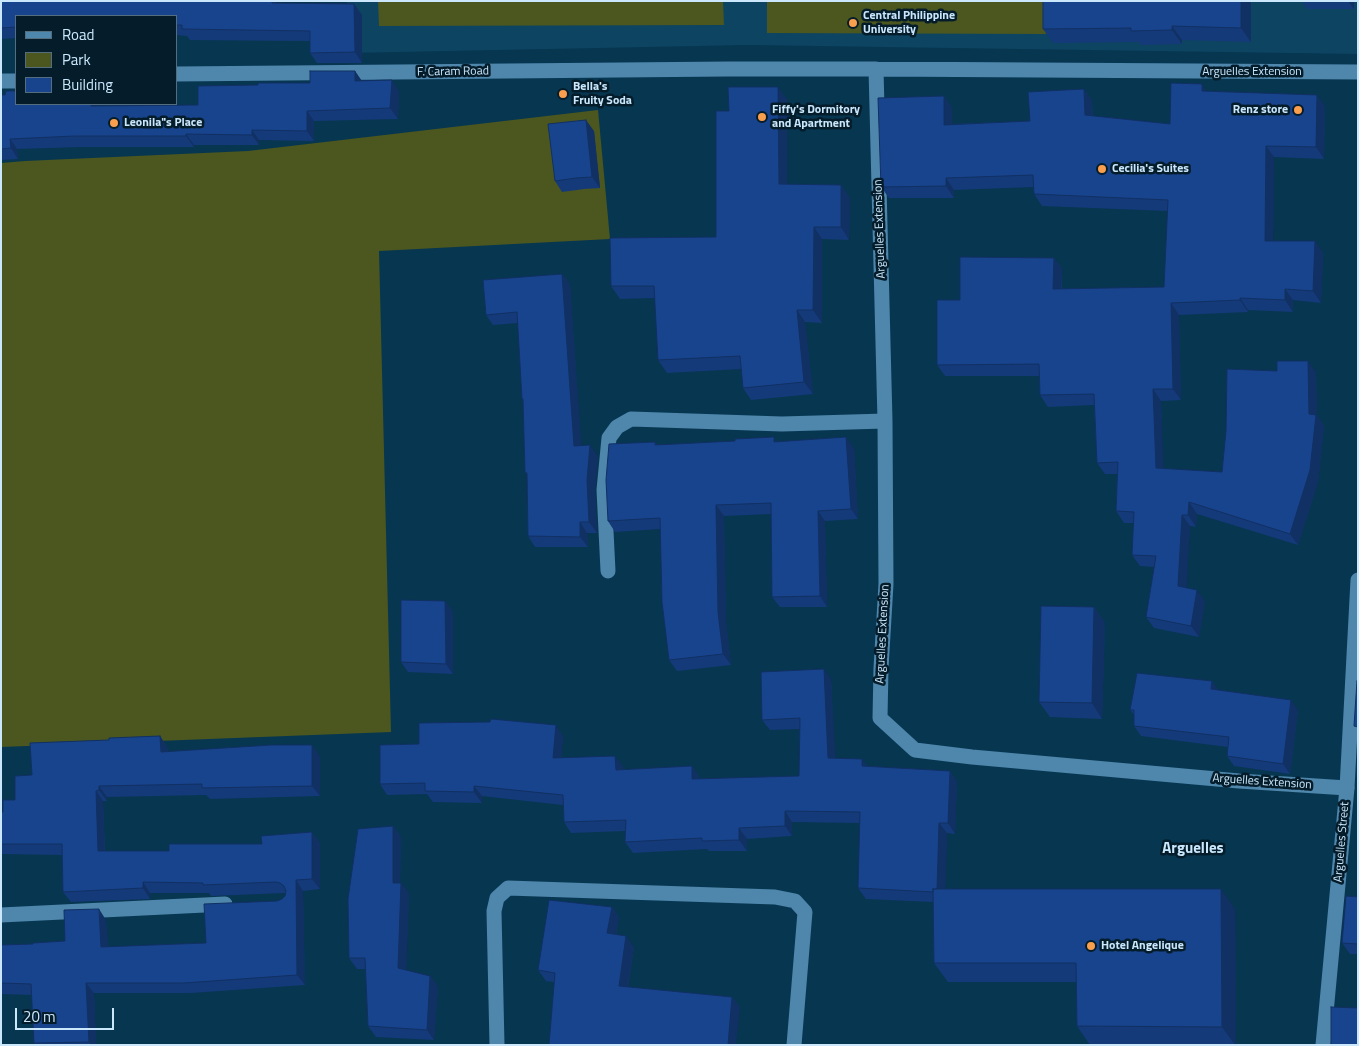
<!DOCTYPE html>
<html>
<head>
<meta charset="utf-8">
<style>
  body { margin:0 }
  #map { position:relative; width:1359px; height:1046px; overflow:hidden; background:#073650; font-family:"Titillium Web",sans-serif }
  canvas { display:block }
  .frame { position:absolute; inset:0; border:2px solid #cae7fc; pointer-events:none }
  .legend { position:absolute; left:15px; top:15px; width:162px; height:90px; box-sizing:border-box; background:#051c2b; border:1px solid #546d7f; margin:0; padding:6px 9px; list-style:none; font-size:15px; color:#cae7fc }
  .legend li { display:flex; align-items:center; gap:10px; height:25px }
  .legend b { width:25px; border:1px solid #546d7f }
  .scale { position:absolute; left:15px; top:1008px; width:99px; height:22px; box-sizing:border-box; border:2px solid #cae7fc; border-top:0; padding-left:6px; font-size:15px; line-height:18px; white-space:nowrap; color:#cae7fc; -webkit-text-stroke:4px #051c2b; paint-order:stroke }
</style>
</head>
<body>
<div id="map">
<canvas width="1359" height="1046"></canvas>
<div class="frame"></div>
<ul class="legend">
<li><b style="height:6px;background:#4e86ac"></b>Road</li>
<li><b style="height:14px;background:#4b571f"></b>Park</li>
<li><b style="height:14px;background:#18448d"></b>Building</li>
</ul>
<div class="scale">20 m</div>
</div>
<script>
const g = document.querySelector('canvas').getContext('2d');
g.lineJoin = 'round';
function paint(path, color) { g.fillStyle = color; g.fill(path, 'evenodd'); }
const shape = rows => new Path2D(rows.map(r => 'M' + r).join(''));
function stroke(path, color, width, dash) { g.strokeStyle = color; g.lineWidth = width; g.lineCap = dash ? 'butt' : 'round'; g.setLineDash(dash || []); g.stroke(path); }
function write(font, color, halo, rows, align = 'center') {
  g.font = font + ' "Titillium Web",sans-serif'; g.lineWidth = 5; g.setLineDash([]); g.textBaseline = 'middle'; g.strokeStyle = halo; g.fillStyle = color; for (const [text, x, y, turn = 0] of rows) {
    g.save(); g.translate(x, y); g.rotate((+turn || 0) * Math.PI / 180); g.textAlign = isNaN(turn) ? turn : align; if (halo) g.strokeText(text, 0, 0); g.fillText(text, 0, 0); g.restore();
  }
}
const built = shape([
  [347,1,1358,1,1358,54,748,45,348,53]
]);
const green = shape([
  [378,1,723,1,724,25,379,26],
  [767,1,1045,1,1046,34,767,33],
  [598,110,610,239,379,251,391,732,1,747,1,163,25,161,248,151]
]);
const minor = shape([
  [876,69,885,421,886,584,881,668,880,718,915,750,972,757,1239,781,1347,788],
  [176,74,729,69,876,69,1358,72],
  [1,81,16,81],
  [608,571,604,490,609,438,617,427,631,419,782,424,885,421],
  [1,915,225,904],
  [497,1045,494,911,497,898,508,888,775,897,795,901,805,912,794,1045]
]);
const tertiary = shape([
  [1323,1045,1347,788,1358,580]
]);
const wall = shape([
  [1,1,275,1,276,3,354,4,362,15,362,63,317,63,310,53,310,41,190,40,187,36,176,35,176,16,16,16,16,38,1,39],
  [1251,1,1251,42,1182,40,1182,44,1141,45,1139,42,1053,43,1043,29],
  [1302,1,1354,1,1354,9,1307,9],
  [355,71,362,81,399,91,398,119,314,121,314,141,259,140,259,145,194,145,194,147,82,147,17,149,18,159,1,160,1,95,98,106,198,105,258,85,310,83],
  [1084,89,1092,101,1093,116,1170,124,1207,91,1325,106,1324,159,1274,157,1273,241,1323,252,1321,303,1293,300,1293,312,1248,310,1248,312,1179,315,1181,400,1161,401,1163,469,1222,472,1316,372,1317,415,1324,426,1318,482,1298,545,1197,514,1196,527,1190,526,1186,588,1205,601,1199,637,1154,628,1146,617,1154,567,1140,566,1132,555,1134,523,1124,523,1116,511,1117,474,1105,474,1097,463,1094,405,1048,407,1040,395,1039,376,945,376,937,365,960,300,1054,258,1062,269,1062,289,1164,287,1168,211,1042,206,1034,194,1034,187,954,190,954,198,889,198,881,187,944,96,952,108,952,124,1030,121],
  [787,99,787,185,841,185,850,198,849,240,822,239,822,323,805,322,813,394,751,400,743,388,741,369,667,373,658,360,655,298,620,299,611,286,716,237,729,111],
  [594,131,600,188,584,189,562,192,555,181],
  [562,274,570,284,581,445,598,456,595,490,597,533,587,533,588,547,535,547,528,536,527,475,525,472,523,401,522,399,518,323,493,325,486,315],
  [777,441,854,448,858,519,825,521,827,607,780,607,772,597,771,514,724,516,726,622,731,665,677,671,669,660,660,529,615,532,608,521,655,442,657,445],
  [445,601,453,612,453,674,408,672,401,662],
  [1094,607,1105,623,1102,719,1050,717,1039,702],
  [831,679,835,759,862,759,867,766,950,771,957,782,955,834,947,833,945,889,1235,909,1236,1045,1090,1045,1077,1026,1076,982,948,982,934,963,933,902,866,899,858,888,860,823,792,822,792,836,747,839,747,851,709,851,707,849,633,853,625,842,625,831,571,833,564,822,563,805,482,796,482,803,433,802,427,794,387,795,380,784,419,744,563,736,561,758,623,766,623,770,692,766,699,777,699,779,799,776,800,729,770,730,762,720],
  [1212,681,1218,690,1298,710,1290,774,1234,766,1227,756,1228,747,1141,736,1134,726,1134,715,1130,710],
  [160,736,167,747,168,752,320,756,320,796,210,799,206,795,107,797,107,801,103,801,105,851,169,851,262,844,312,832,320,843,320,889,303,891,305,985,191,993,94,993,96,1045,35,1045,34,1043,32,995,1,994,1,945,33,944,65,941,106,920,108,947,206,943,277,901,282,899,285,896,285,893,284,893,211,896,209,893,150,893,150,899,71,902,63,892,62,855,1,854,1,812,3,812,15,800,32,775,109,740],
  [393,826,401,837,400,883,409,893,406,970,430,976,438,987,434,1040,376,1037,368,1026,366,969,357,969,349,958],
  [1358,897,1358,954,1350,954,1342,943],
  [612,907,619,917,616,935,634,947,628,987,732,997,740,1008,546,981,538,970]
]);
const shadedWall = shape([
  [1241,1,1251,1,1251,42,1241,28],
  [1348,1,1354,1,1354,9],
  [354,4,362,15,362,63,355,52],
  [1172,26,1182,40,1182,44,1172,30],
  [355,71,362,82,355,81],
  [392,80,399,91,398,119,390,108],
  [1202,84,1210,96,1202,91],
  [778,87,787,99,787,197,779,184],
  [1084,89,1092,101,1093,126,1085,115],
  [1317,95,1325,106,1324,159,1316,147],
  [944,96,952,108,952,136,944,125],
  [91,104,98,104,98,116,91,106],
  [307,111,314,121,314,141,307,131],
  [586,120,594,131,600,188,592,177],
  [252,130,259,140,259,145,252,135],
  [186,134,194,145,194,147,186,136],
  [10,139,17,149,18,159,11,148],
  [1266,146,1274,157,1273,252,1265,241],
  [946,178,954,190,954,198,946,186],
  [841,185,850,198,849,240,841,227],
  [814,227,822,239,822,323,813,310],
  [1315,241,1323,252,1321,303,1313,291],
  [1054,258,1062,269,1061,300,1053,289],
  [562,274,570,284,582,456,574,446],
  [1285,289,1293,300,1293,312,1285,300],
  [1240,298,1248,310,1248,312,1240,300],
  [1171,303,1179,315,1181,400,1173,389],
  [797,310,805,322,813,394,804,382],
  [1308,361,1316,372,1317,415,1324,426,1318,482,1298,545,1290,534,1309,414],
  [1153,389,1161,401,1164,480,1156,468],
  [846,437,854,448,858,519,851,509],
  [590,445,598,456,595,490,597,533,589,522,587,480],
  [1189,502,1197,514,1196,527,1188,515],
  [716,505,724,516,726,622,731,665,723,654,718,612],
  [818,511,825,521,827,607,820,596],
  [1182,515,1190,526,1186,598,1178,586],
  [580,522,587,533,588,547,580,537],
  [1197,590,1205,601,1199,637,1191,626],
  [445,601,453,612,453,674,446,664],
  [1094,607,1105,623,1102,719,1092,703],
  [824,669,831,679,836,769,828,758],
  [1212,681,1219,691,1211,689],
  [1291,700,1298,710,1290,774,1283,764],
  [556,725,563,736,560,769,553,758],
  [160,736,167,747,168,763,161,752],
  [312,745,320,756,320,796,312,786],
  [615,756,623,766,623,781,616,770],
  [862,759,870,770,862,766],
  [692,766,699,777,699,790,692,779],
  [950,771,957,782,955,834,948,823],
  [99,786,107,797,107,801,99,790],
  [474,786,482,796,482,803,474,792],
  [96,791,103,801,105,862,98,851],
  [785,811,792,822,792,836,785,826],
  [939,823,947,833,945,902,937,892],
  [393,826,401,837,400,893,393,883],
  [739,828,747,839,747,851,739,840],
  [312,832,320,843,320,889,312,879],
  [1,859,2,906,1,904],
  [296,880,303,891,305,985,297,975],
  [143,882,150,893,150,899,143,888],
  [401,883,409,893,406,979,398,968],
  [1221,889,1235,909,1236,1045,1235,1045,1222,1027],
  [612,907,619,917,614,944,607,933],
  [99,909,106,920,109,958,101,947],
  [626,936,634,947,626,997,619,986],
  [430,976,438,987,434,1040,427,1030],
  [86,983,94,993,96,1045,91,1045,89,1042],
  [732,997,740,1008,736,1045,728,1045]
]);
const building = shape([
  [1,1,272,1,272,3,354,4,355,52,310,53,310,31,182,29,182,25,176,25,176,16,16,16,16,27,1,28,1,1],
  [1043,1,1241,1,1241,28,1172,26,1172,30,1131,31,1131,28,1043,29,1043,1],
  [310,71,355,71,355,81,392,80,390,108,307,111,307,131,252,130,252,135,186,134,186,136,74,136,10,139,11,148,1,149,1,95,5,95,6,91,16,91,16,104,91,104,91,106,198,105,198,86,258,85,258,83,310,83,310,71],
  [1171,83,1202,84,1202,91,1317,95,1316,147,1266,146,1265,241,1315,241,1313,291,1285,289,1285,300,1240,298,1240,300,1171,303,1173,389,1153,389,1156,468,1222,472,1226,431,1227,369,1277,371,1277,361,1308,361,1309,414,1316,415,1310,470,1290,534,1189,502,1188,515,1182,515,1178,586,1197,590,1191,626,1146,617,1156,556,1132,555,1134,512,1116,511,1118,462,1097,463,1094,394,1040,395,1039,364,937,365,937,300,960,300,960,257,1054,258,1053,289,1164,287,1168,200,1034,194,1033,175,946,178,946,186,881,187,878,98,944,96,944,125,1030,121,1028,92,1084,89,1085,115,1170,124,1171,83],
  [728,87,778,87,779,184,841,185,841,227,814,227,813,310,797,310,804,382,743,388,740,356,658,360,654,286,611,286,610,238,716,237,716,111,729,111,728,87],
  [586,120,592,177,576,178,555,181,548,124,586,120],
  [562,274,574,446,590,445,587,480,589,522,580,522,580,537,528,536,527,473,525,472,523,399,522,399,517,312,486,315,483,280,562,274],
  [774,437,774,442,846,437,851,509,818,511,820,596,772,597,771,503,716,505,718,612,723,654,669,660,662,602,660,518,608,521,606,480,609,444,655,442,655,445,735,441,735,439,774,437],
  [401,600,445,601,446,664,401,662,401,600],
  [1041,606,1094,607,1092,703,1039,702,1041,606],
  [824,669,828,758,862,759,862,766,950,771,948,823,939,823,937,889,933,889,933,892,858,888,860,812,785,811,785,826,739,828,739,840,702,841,702,838,625,842,626,820,564,822,563,795,474,786,474,792,425,791,425,783,380,784,380,745,419,744,419,723,490,722,491,719,556,725,553,758,615,756,616,770,692,766,692,779,799,776,800,718,762,720,761,672,824,669],
  [1137,673,1212,681,1211,689,1291,700,1283,764,1227,756,1229,737,1134,726,1134,710,1130,710,1137,673],
  [1357,681,1358,681,1358,727,1354,726,1357,681],
  [160,736,161,752,271,745,312,745,312,786,202,788,202,784,99,786,99,790,96,791,98,851,169,851,169,844,262,844,261,836,312,832,312,879,296,880,297,975,184,983,86,983,89,1042,34,1043,31,984,1,983,1,945,33,944,33,943,65,941,64,910,99,909,101,947,206,943,204,904,277,901,282,899,285,896,286,891,284,886,280,883,276,882,203,885,203,883,143,882,143,888,63,892,62,844,1,844,1,812,3,812,3,800,15,800,15,776,32,775,30,743,109,740,109,738,160,736],
  [393,826,393,883,401,883,398,968,430,976,427,1030,368,1026,365,958,349,958,348,899,358,829,393,826],
  [933,889,1221,889,1222,1027,1077,1026,1076,963,934,963,933,889],
  [1346,896,1358,897,1358,944,1342,943,1346,896],
  [549,900,612,907,607,933,626,936,619,986,732,997,728,1045,549,1045,555,973,538,970,549,900],
  [1331,1007,1358,1008,1358,1045,1331,1045,1331,1007]
]);
const markers = [
  [853,23,5,"#fa9f4e"],
  [563,94,5,"#fa9f4e"],
  [1298,110,5,"#fa9f4e"],
  [762,117,5,"#fa9f4e"],
  [114,123,5,"#fa9f4e"],
  [1102,169,5,"#fa9f4e"],
  [1091,946,5,"#fa9f4e"]
];
const poiNames = [
  ["Central Philippine",863,16],
  ["University",863,30],
  ["Bella's",573,87],
  ["Fruity Soda",573,101],
  ["Fiffy's Dormitory",772,110],
  ["and Apartment",772,124],
  ["Renz store",1288,110,"right"],
  ["Leonila\"s Place",124,123],
  ["Cecilia's Suites",1112,169],
  ["Hotel Angelique",1101,946]
];
const streetNames = [
  ["F. Caram Road",453,72,-1],
  ["Arguelles Extension",1252,72],
  ["Arguelles Extension",880,229,-92],
  ["Arguelles Extension",883,634,-87],
  ["Arguelles Extension",1262,782,4],
  ["Arguelles Street",1342,842,-85]
];
const quarterNames = [
  ["Arguelles",1193,849]
];
paint(built, '#0d4461');
paint(green, '#4b571f');
stroke(minor, '#4e86ac', 15);
stroke(tertiary, '#4e86ac', 15);
paint(wall, '#153a79');
paint(shadedWall, '#113063');
paint(building, '#18448d');
stroke(building, '#113063', 1);
for (const [x, y, r, color] of markers) { const dot = new Path2D(); dot.arc(x, y, r, 0, 2 * Math.PI); g.fillStyle = color; g.fill(dot); stroke(dot, '#051c2b', 2); }
write('bold 12px', '#cae7fc', '#051c2b', poiNames, 'left');
write('12px', '#cae7fc', '#051c2b', streetNames);
write('bold 15px', '#cae7fc', '#051c2b', quarterNames);
</script>
</body>
</html>
